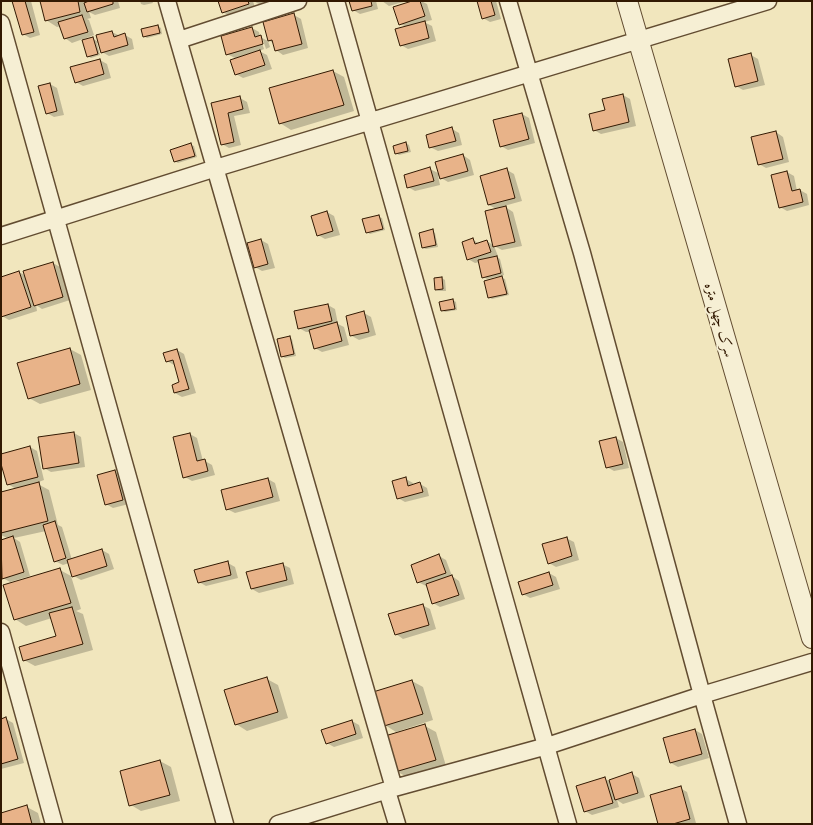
<!DOCTYPE html>
<html>
<head>
<meta charset="utf-8">
<style>
  body { margin:0 }
  #map { position:relative; width:813px; height:825px; overflow:hidden; background:#f1e6bd; font-family:"Libre Caslon Text",serif }
  canvas { display:block }
  .frame { position:absolute; inset:0; border:2px solid #321902; pointer-events:none }
</style>
</head>
<body>
<div id="map">
<canvas width="813" height="825"></canvas>
<div class="frame"></div>
</div>
<script>
const g = document.querySelector('canvas').getContext('2d');
g.lineJoin = 'round';
function paint(path, color) { g.fillStyle = color; g.fill(path, 'evenodd'); }
const shape = rows => new Path2D(rows.map(r => 'M' + r).join(''));
function stroke(path, color, width, dash) { g.strokeStyle = color; g.lineWidth = width; g.lineCap = dash ? 'butt' : 'round'; g.setLineDash(dash || []); g.stroke(path); }
function write(font, color, halo, rows, align = 'center') {
  g.font = font + ' "Libre Caslon Text",Amiri,serif'; g.lineWidth = 4; g.setLineDash([]); g.textBaseline = 'middle'; g.strokeStyle = halo; g.fillStyle = color; for (const [text, x, y, turn = 0] of rows) {
    g.save(); g.translate(x, y); g.rotate((+turn || 0) * Math.PI / 180); g.textAlign = isNaN(turn) ? turn : align; if (halo) g.strokeText(text, 0, 0); g.fillText(text, 0, 0); g.restore();
  }
}
const shadow = shape([
  [13,1,31,1,40,35,30,38,23,34],
  [41,1,86,1,87,3,91,1,118,1,120,8,95,15,89,12,91,18,87,19,89,20,94,35,84,39,85,41,93,39,99,42,112,32,120,36,125,35,132,39,134,49,109,56,102,52,99,43,97,43,100,55,91,58,88,56,83,39,72,43,65,38,61,26,57,27,46,20],
  [140,1,152,1,153,3,144,5,141,4],
  [219,1,253,1,255,8,230,16,223,12],
  [254,1,273,1,260,5],
  [350,1,376,1,378,9,360,14,353,10],
  [382,1,407,1,389,6],
  [416,1,421,1,427,4,432,20,424,22,432,26,436,41,408,49,401,45,407,27,400,24],
  [478,1,496,1,501,19,490,22,483,18],
  [294,15,301,19,308,48,283,55,276,50,274,44,269,40],
  [158,26,161,28,162,34,147,38,144,36],
  [252,28,259,32,260,37,268,41,270,47,266,49,263,40,261,40,264,49,259,51,267,55,272,69,243,78,236,74,237,59,227,54],
  [751,55,758,59,765,85,743,90,736,86],
  [100,60,107,64,111,78,83,86,76,82],
  [333,71,344,77,354,111,291,130,280,123],
  [50,84,57,88,64,115,54,117,47,113],
  [623,95,630,99,636,126,601,134,594,130,606,111],
  [240,98,247,102,250,113,234,116,241,145,229,148,222,144,213,104],
  [522,114,529,118,535,143,508,150,501,146],
  [452,129,459,133,462,145,438,151,430,147],
  [776,132,783,137,789,162,766,168,759,164],
  [406,143,409,145,411,152,399,155,396,153],
  [191,145,194,146,197,157,178,163,175,161],
  [463,155,470,160,474,175,448,182,438,176,440,185,415,191,408,187,430,169,440,174],
  [507,170,514,174,522,201,504,206,513,212,522,246,502,250,494,246,498,256,496,256,500,259,504,275,487,279,484,277,480,262,475,263,468,259,473,240,480,244,487,241,494,246,498,210,489,205],
  [787,172,794,176,797,191,800,190,807,194,809,205,787,211,780,207],
  [327,212,334,216,340,235,325,239,318,235],
  [379,217,382,218,385,230,370,234,367,232],
  [432,231,435,233,438,247,426,249,423,248],
  [261,240,268,244,275,268,262,271,255,267],
  [53,263,60,267,70,300,42,309,36,305,37,311,9,320,2,316,19,272,26,276],
  [442,278,445,280,446,291,439,291,436,290],
  [502,278,505,279,509,295,492,299,489,297],
  [453,300,456,302,457,310,445,312,442,310],
  [328,305,335,309,338,324,344,327,349,345,322,352,315,348,310,332,306,332,299,328],
  [364,313,371,317,376,335,359,340,352,336],
  [289,337,292,339,296,356,285,358,282,356],
  [70,349,81,355,91,390,40,404,29,398],
  [177,350,184,354,196,393,182,397,175,393,181,383,174,365,167,361],
  [74,433,81,437,85,467,51,472,44,468],
  [190,434,197,438,203,461,205,461,212,465,215,475,192,481,185,477],
  [616,438,623,442,629,468,614,471,607,467],
  [30,447,37,451,44,480,36,483,49,490,58,525,62,527,72,560,102,550,109,554,114,569,81,580,74,576,69,563,63,565,55,561,46,531,14,538,20,542,30,576,10,582,3,578,1,572,1,541,9,539,1,535,1,493,16,489,8,484],
  [114,471,122,475,129,504,113,508,106,504],
  [268,479,275,483,280,501,235,513,227,509],
  [406,479,413,483,414,485,420,484,427,488,429,496,405,502,398,498],
  [566,538,574,542,579,560,556,567,549,563],
  [439,556,446,560,452,576,459,581,465,599,440,607,433,603,427,586,426,586,418,582],
  [228,563,235,567,238,578,206,586,199,582],
  [282,564,290,568,294,584,259,593,252,589],
  [60,570,71,576,81,609,76,611,83,614,93,650,35,666,24,660,57,637,52,618,26,626,15,619],
  [549,573,556,577,560,589,530,598,523,594],
  [422,605,430,609,436,629,403,639,396,634],
  [267,679,278,685,288,718,247,731,236,724],
  [412,681,423,687,433,720,396,732,385,725],
  [6,719,13,723,24,763,1,769,1,720],
  [352,721,359,725,363,738,334,747,327,743],
  [425,726,436,732,446,766,407,777,396,771],
  [695,730,702,734,709,758,678,767,671,763],
  [160,761,171,767,180,801,141,811,131,805],
  [632,774,639,778,645,797,623,804,617,800,619,807,592,815,585,811,605,779,609,781],
  [680,788,687,792,696,823,659,824],
  [27,807,38,813,41,824,1,824]
]);
const building = shape([
  [12,1,25,1,34,32,22,35,12,1],
  [40,1,78,1,80,12,45,21,40,1],
  [89,1,113,1,113,4,87,12,84,3,89,1],
  [218,1,248,1,249,4,222,13,218,1],
  [349,1,371,1,372,6,352,11,349,1],
  [412,1,420,1,425,16,399,25,393,7,412,1],
  [477,1,491,1,495,15,482,19,477,1],
  [294,13,302,44,275,51,272,40,268,41,263,22,294,13],
  [82,15,88,32,64,39,58,22,82,15],
  [425,21,429,38,400,46,395,29,425,21],
  [158,25,160,33,143,37,141,29,158,25],
  [252,27,255,37,261,35,263,44,226,55,221,36,252,27],
  [112,31,114,37,125,33,128,45,101,53,96,35,112,31],
  [93,37,98,54,87,57,82,40,93,37],
  [260,50,265,65,235,75,230,60,260,50],
  [751,53,758,81,735,87,728,59,751,53],
  [100,59,104,74,75,83,70,67,100,59],
  [333,70,344,105,279,124,269,88,333,70],
  [50,83,57,111,46,114,38,86,50,83],
  [623,94,629,122,593,131,589,114,605,110,602,99,623,94],
  [240,96,243,109,228,113,234,142,221,145,211,103,240,96],
  [522,113,529,139,500,147,493,120,522,113],
  [452,127,456,141,429,148,426,135,452,127],
  [776,131,783,159,758,165,751,137,776,131],
  [406,142,408,151,395,154,393,146,406,142],
  [191,143,195,156,174,162,170,150,191,143],
  [463,154,468,171,440,179,435,162,463,154],
  [430,167,434,181,407,188,404,175,430,167],
  [507,168,515,198,488,205,480,176,507,168],
  [787,171,792,191,800,189,803,202,779,208,771,175,787,171],
  [506,206,515,242,493,247,485,211,506,206],
  [327,211,333,231,317,236,311,216,327,211],
  [379,215,383,229,366,233,362,219,379,215],
  [433,229,436,245,422,248,419,233,433,229],
  [473,238,475,244,487,240,491,252,467,260,462,242,473,238],
  [261,239,268,264,254,268,247,243,261,239],
  [497,256,501,273,482,278,478,260,497,256],
  [53,262,63,297,34,306,23,271,53,262],
  [19,271,31,307,1,317,1,277,19,271],
  [502,276,507,294,488,298,484,281,502,276],
  [442,277,443,289,435,290,434,278,442,277],
  [453,299,455,309,441,311,439,302,453,299],
  [328,304,332,321,298,329,294,311,328,304],
  [364,311,369,332,350,336,346,316,364,311],
  [337,322,342,341,314,349,309,330,337,322],
  [290,336,294,354,281,357,277,339,290,336],
  [70,348,80,384,28,399,17,363,70,348],
  [177,349,189,389,174,393,172,385,179,382,173,360,166,362,163,353,177,349],
  [74,432,79,463,43,469,38,437,74,432],
  [190,433,197,461,205,459,208,471,183,478,173,437,190,433],
  [616,437,623,464,606,468,599,441,616,437],
  [30,446,38,477,7,485,1,464,1,454,30,446],
  [115,470,123,500,105,505,97,475,115,470],
  [406,477,408,486,420,482,423,492,397,499,392,481,406,477],
  [268,478,273,497,226,510,221,490,268,478],
  [39,482,48,521,1,533,1,492,39,482],
  [55,521,66,558,54,562,43,525,55,521],
  [13,536,24,572,2,579,1,540,13,536],
  [567,537,572,556,548,564,542,544,567,537],
  [102,549,107,566,72,577,67,560,102,549],
  [439,554,446,573,417,583,411,565,439,554],
  [228,561,231,575,198,583,194,570,228,561],
  [283,563,287,580,251,589,246,572,283,563],
  [60,568,71,603,14,620,3,585,60,568],
  [549,572,553,585,522,595,518,582,549,572],
  [452,575,459,595,432,604,426,584,452,575],
  [423,604,429,625,395,635,388,614,423,604],
  [72,607,83,644,23,661,19,647,56,636,49,613,72,607],
  [267,677,278,712,235,725,224,690,267,677],
  [412,680,423,714,384,726,373,692,412,680],
  [6,717,18,759,1,764,1,719,6,717],
  [352,720,356,734,326,744,321,730,352,720],
  [425,724,436,760,395,772,385,736,425,724],
  [695,729,702,754,670,763,663,738,695,729],
  [160,760,170,795,129,806,120,771,160,760],
  [632,772,638,793,615,800,609,780,632,772],
  [605,777,613,803,584,812,576,786,605,777],
  [681,786,690,819,673,824,658,824,650,795,681,786],
  [27,805,32,824,1,824,1,813,27,805]
]);
const minor = shape([
  [167,1,394,788],
  [336,1,568,824],
  [508,1,582,253,702,695,738,824],
  [1,23,225,824],
  [179,40,298,1],
  [1,236,216,168,768,1],
  [1,632,54,824],
  [387,791,397,824],
  [278,824,394,788,547,746,702,695,812,662]
]);
const tertiary = shape([
  [627,1,812,638]
]);
const streetNames = [
  ["سرک چهل متره",719,320,74]
];
paint(shadow, '#0003');
paint(building, '#e8b389');
stroke(building, '#321902', 1);
stroke(minor, '#624c31', 19);
stroke(tertiary, '#624c31', 22);
stroke(minor, '#f6efd4', 16);
stroke(tertiary, '#f6efd4', 20);
write('14px', '#321902', '#f6efd4', streetNames);
</script>
</body>
</html>
